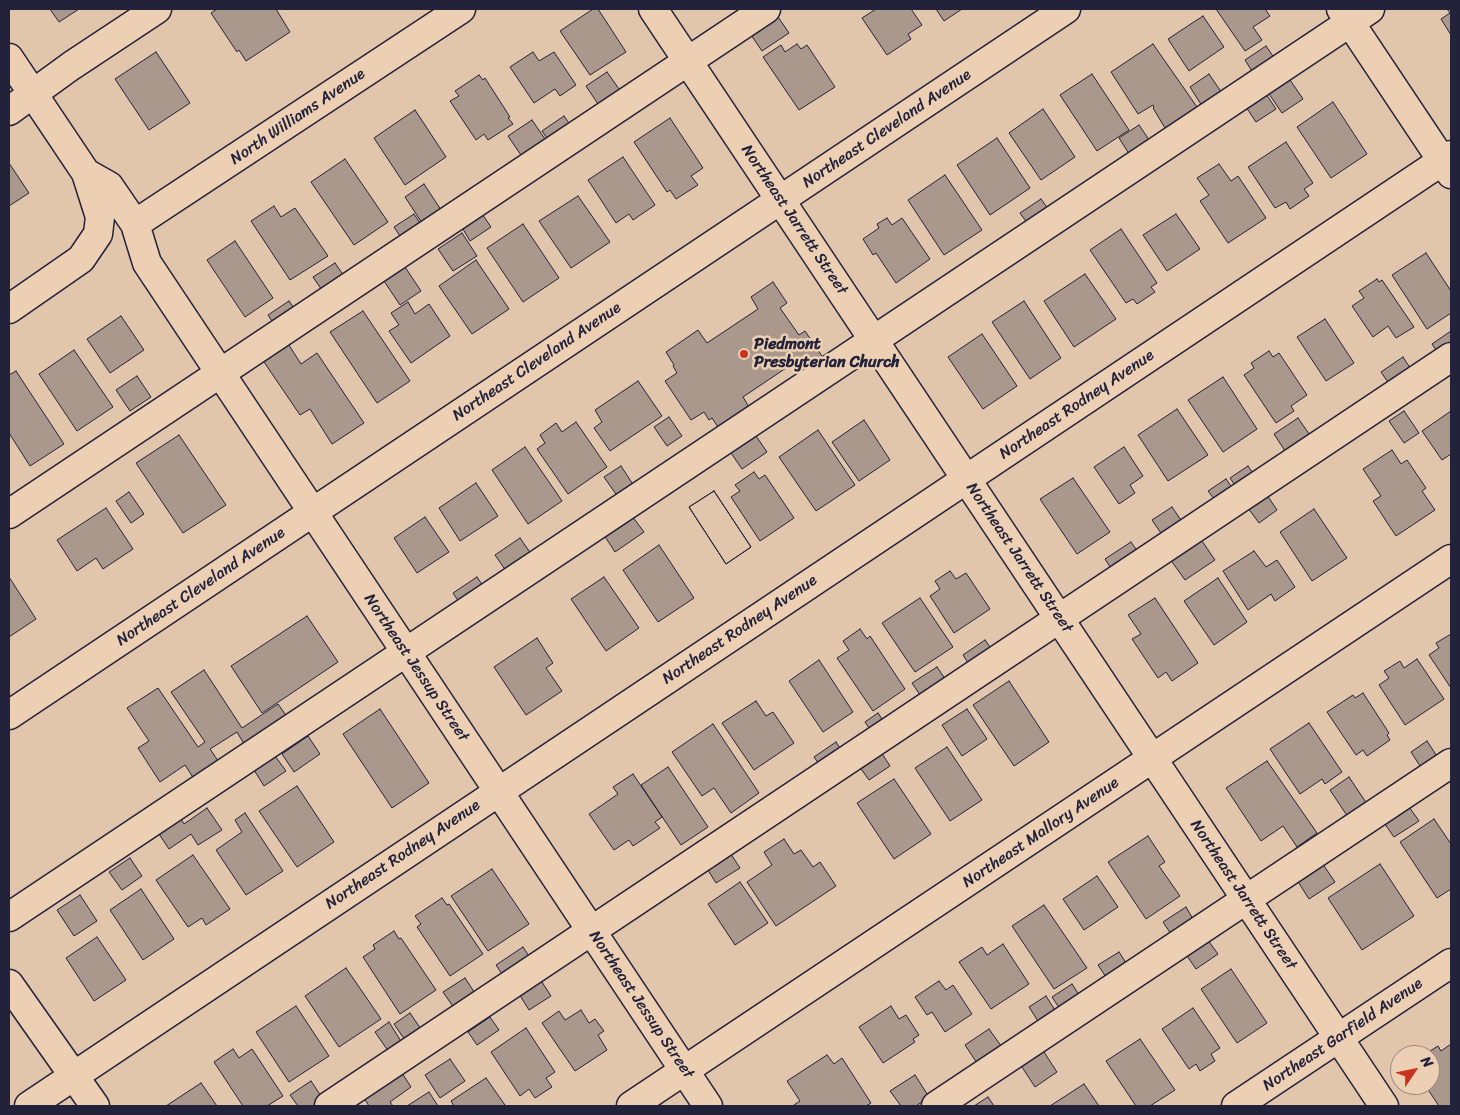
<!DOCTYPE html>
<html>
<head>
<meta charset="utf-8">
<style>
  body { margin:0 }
  #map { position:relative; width:1460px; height:1115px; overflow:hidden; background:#e1c6ac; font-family:Sriracha,sans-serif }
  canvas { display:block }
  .frame { position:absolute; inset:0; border:10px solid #22223b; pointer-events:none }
  .north { position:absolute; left:1390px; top:1045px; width:50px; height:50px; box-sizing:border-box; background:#edd0b3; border:1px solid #9c8a83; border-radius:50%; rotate:56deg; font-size:14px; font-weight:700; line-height:20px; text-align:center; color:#22223b }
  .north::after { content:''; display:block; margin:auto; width:18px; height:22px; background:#c8321e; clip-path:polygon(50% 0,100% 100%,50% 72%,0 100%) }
</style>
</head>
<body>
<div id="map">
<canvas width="1460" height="1115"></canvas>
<div class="frame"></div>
<div class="north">N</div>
</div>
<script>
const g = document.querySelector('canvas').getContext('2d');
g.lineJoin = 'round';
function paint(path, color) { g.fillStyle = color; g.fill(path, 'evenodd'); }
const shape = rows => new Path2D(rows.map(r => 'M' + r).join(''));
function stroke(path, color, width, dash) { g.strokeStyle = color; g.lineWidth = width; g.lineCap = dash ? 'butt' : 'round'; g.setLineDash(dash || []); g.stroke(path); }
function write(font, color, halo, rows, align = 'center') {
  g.font = font + ' Sriracha,sans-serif'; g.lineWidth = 5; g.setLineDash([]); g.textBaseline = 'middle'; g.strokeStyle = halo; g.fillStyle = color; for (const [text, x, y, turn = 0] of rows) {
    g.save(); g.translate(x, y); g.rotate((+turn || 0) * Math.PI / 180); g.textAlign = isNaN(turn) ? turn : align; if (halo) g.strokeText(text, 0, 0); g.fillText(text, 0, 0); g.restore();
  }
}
const building = shape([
  [50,9,79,9,59,22,50,9],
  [217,9,276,9,290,32,246,61,239,50,237,52,211,13,217,9],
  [593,9,598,9,626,52,590,75,560,31,593,9],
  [876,9,911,9,922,25,908,34,911,39,887,55,862,18,876,9],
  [936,9,962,9,944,21,936,9],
  [1216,9,1265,9,1270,16,1253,27,1262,40,1245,51,1216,9],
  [1447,9,1451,9,1451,35,1441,19,1450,13,1447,9],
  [776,14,789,33,762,51,749,32,776,14],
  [1203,16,1224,47,1189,71,1168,39,1203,16],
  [797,44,801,49,807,45,835,87,799,110,763,57,781,45,785,52,797,44],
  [1153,44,1197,107,1165,128,1153,108,1154,107,1153,105,1138,114,1111,72,1153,44],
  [1266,46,1277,62,1255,76,1245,60,1266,46],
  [156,52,190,103,149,130,115,79,156,52],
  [533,52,539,61,554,52,576,85,560,96,555,89,534,103,510,67,533,52],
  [607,72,624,96,602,110,586,86,607,72],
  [1092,74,1129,130,1097,151,1060,95,1092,74],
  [1209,74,1222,93,1202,106,1190,87,1209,74],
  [479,75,483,80,485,78,510,117,508,118,513,124,488,140,484,134,476,140,450,101,459,96,455,91,479,75],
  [1288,77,1303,99,1282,113,1267,91,1288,77],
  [1266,94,1276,109,1256,122,1246,107,1266,94],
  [1333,102,1367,154,1331,178,1297,127,1333,102],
  [1043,109,1075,157,1041,180,1009,133,1043,109],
  [415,110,446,157,405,185,374,138,415,110],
  [564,116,573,129,551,144,542,131,564,116],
  [670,118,703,168,691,176,698,185,676,199,670,190,667,192,634,142,670,118],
  [532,120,547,142,523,158,508,136,532,120],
  [1139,125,1154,147,1133,160,1119,138,1139,125],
  [997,138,1030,188,990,215,957,165,997,138],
  [1286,142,1313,183,1304,189,1309,196,1290,209,1286,202,1275,208,1248,167,1286,142],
  [623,157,655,205,633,220,629,214,616,223,588,180,623,157],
  [345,159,388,222,354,245,311,182,345,159],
  [9,163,29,193,9,206,9,163],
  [1219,164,1231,181,1238,176,1266,218,1228,243,1200,201,1209,195,1197,178,1219,164],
  [945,175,982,230,944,255,908,200,945,175],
  [424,184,445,216,426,229,405,197,424,184],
  [578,196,610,242,571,268,539,221,578,196],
  [1041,199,1051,213,1030,227,1020,213,1041,199],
  [274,206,281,217,295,208,328,256,290,280,251,221,274,206],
  [480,211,491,227,470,241,460,224,480,211],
  [414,214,424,229,404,242,394,227,414,214],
  [1176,214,1200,249,1167,271,1143,235,1176,214],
  [887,218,892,225,902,218,930,259,896,283,876,253,873,255,863,239,879,228,877,224,887,218],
  [523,224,559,278,523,302,487,248,523,224],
  [1121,229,1157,283,1151,287,1155,292,1137,304,1133,299,1126,303,1090,250,1121,229],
  [462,233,477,256,453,271,438,249,462,233],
  [235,241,273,298,245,317,207,260,235,241],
  [1426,253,1451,291,1451,313,1427,329,1392,275,1426,253],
  [476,260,509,309,472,334,439,286,476,260],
  [335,263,348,282,326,296,313,277,335,263],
  [405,267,421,291,400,305,384,281,405,267],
  [1085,274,1116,319,1074,347,1044,301,1085,274],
  [1377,279,1379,282,1382,280,1414,327,1396,338,1388,326,1373,337,1352,306,1364,298,1359,291,1377,279],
  [773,282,787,303,780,308,799,335,805,331,822,356,801,370,795,362,743,397,749,407,718,427,712,418,709,420,704,412,691,420,665,381,677,373,673,366,674,365,666,352,698,330,707,343,758,309,751,297,773,282],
  [289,301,298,314,277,329,268,315,289,301],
  [1024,301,1061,358,1030,379,992,322,1024,301],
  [408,302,415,314,429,304,450,336,411,363,389,331,399,325,391,313,408,302],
  [363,311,410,381,377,403,330,332,363,311],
  [121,316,144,350,110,373,87,339,121,316],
  [1325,319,1354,363,1326,381,1297,337,1325,319],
  [1451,331,1451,348,1440,356,1432,344,1451,331],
  [982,334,1017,386,983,409,948,357,982,334],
  [287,342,301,364,317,353,364,423,332,444,310,409,300,415,262,359,287,342],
  [74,350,113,407,77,431,39,374,74,350],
  [1269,351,1273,357,1279,353,1307,395,1291,406,1294,411,1276,423,1244,375,1254,368,1251,363,1269,351],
  [1403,357,1414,374,1392,388,1381,372,1403,357],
  [16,371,64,444,30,466,9,433,9,375,16,371],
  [137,376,151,397,130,411,116,390,137,376],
  [1223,377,1257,429,1223,452,1188,400,1223,377],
  [638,381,662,416,610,451,594,428,602,422,595,410,638,381],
  [1177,409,1208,455,1168,481,1138,435,1177,409],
  [1404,411,1419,433,1404,443,1389,421,1404,411],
  [1451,411,1451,454,1442,460,1422,431,1451,411],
  [669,417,682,436,667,446,654,427,669,417],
  [1298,418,1314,441,1289,457,1274,434,1298,418],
  [864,420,890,460,859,481,832,442,864,420],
  [576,422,607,467,568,494,537,449,545,443,540,435,556,423,562,432,576,422],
  [818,430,855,485,816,511,779,457,818,430],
  [754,433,767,452,742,469,729,450,754,433],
  [179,435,226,505,183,533,136,463,179,435],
  [525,447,562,501,528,524,492,470,525,447],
  [1124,447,1143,476,1130,485,1135,493,1119,504,1094,467,1124,447],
  [1392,450,1401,464,1407,460,1426,488,1422,491,1435,510,1396,536,1373,501,1381,496,1363,469,1392,450],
  [621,466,634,486,618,497,604,477,621,466],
  [1248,466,1257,479,1239,491,1230,478,1248,466],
  [754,472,759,479,765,475,794,518,760,541,731,497,740,491,735,485,754,472],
  [1073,478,1110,532,1077,554,1040,499,1073,478],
  [1226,479,1235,492,1218,504,1208,491,1226,479],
  [476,483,498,516,460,541,439,508,476,483],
  [714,491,751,547,726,564,689,507,714,491],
  [714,491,751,547,726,564,689,507,714,491],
  [129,492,144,514,131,523,116,501,129,492],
  [1267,495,1277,510,1259,523,1248,508,1267,495],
  [1172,507,1185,526,1165,539,1152,520,1172,507],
  [106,508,133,549,103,569,96,558,77,571,57,540,106,508],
  [1314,509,1347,558,1312,581,1280,532,1314,509],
  [632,516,644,532,615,552,604,535,632,516],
  [425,517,449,552,417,573,394,538,425,517],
  [520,538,536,561,511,578,495,555,520,538],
  [1200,538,1215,560,1185,580,1170,559,1200,538],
  [1131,542,1142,558,1116,576,1105,559,1131,542],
  [659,545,694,598,658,622,623,570,659,545],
  [1254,551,1266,567,1277,560,1295,587,1275,601,1271,594,1248,610,1223,571,1254,551],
  [950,571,956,579,966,573,990,609,954,633,930,596,940,589,935,581,950,571],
  [9,577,36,619,9,637,9,577],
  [477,577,487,592,463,608,453,593,477,577],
  [604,577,639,628,606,651,571,599,604,577],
  [1218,578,1247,622,1214,645,1184,601,1218,578],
  [920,598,953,647,915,672,882,623,920,598],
  [1155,598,1198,663,1172,681,1166,672,1158,678,1132,639,1141,634,1128,615,1155,598],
  [307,616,338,662,262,713,231,666,307,616],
  [860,629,867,639,870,636,905,689,873,711,837,658,849,650,843,641,860,629],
  [1451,634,1451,688,1429,655,1439,648,1436,643,1451,634],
  [537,638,553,663,546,668,562,691,526,715,494,667,537,638],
  [985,640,997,657,974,672,963,655,985,640],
  [1417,659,1444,699,1405,725,1379,685,1389,678,1384,671,1400,661,1404,668,1417,659],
  [819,660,853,712,823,732,789,681,819,660],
  [937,667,950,686,925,702,912,683,937,667],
  [204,670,242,728,278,704,290,721,247,749,237,732,210,749,223,768,198,785,185,765,160,782,138,748,149,741,127,708,158,688,198,747,205,742,171,692,204,670],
  [1009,681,1049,742,1014,766,973,705,1009,681],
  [1363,693,1389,733,1387,735,1390,740,1367,756,1363,750,1356,755,1327,712,1353,695,1355,698,1363,693],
  [756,701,766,716,773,712,794,743,754,770,722,723,756,701],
  [380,709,429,783,392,808,343,734,380,709],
  [967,709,987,739,962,756,942,725,967,709],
  [878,713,888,728,875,737,865,722,878,713],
  [1309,723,1342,772,1325,784,1322,779,1300,794,1270,749,1309,723],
  [713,724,759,793,731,813,714,788,702,796,672,752,713,724],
  [308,736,320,754,294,772,282,754,308,736],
  [1427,741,1440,761,1424,772,1411,752,1427,741],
  [836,742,845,756,824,771,814,757,836,742],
  [947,747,982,800,950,821,915,768,947,747],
  [881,752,890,766,869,780,859,766,881,752],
  [275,756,286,771,264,786,254,770,275,756],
  [1267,761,1317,833,1297,847,1283,826,1261,841,1226,788,1267,761],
  [668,767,708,827,681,845,641,785,668,767],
  [633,774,662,817,655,822,660,828,633,846,629,840,614,850,589,814,618,794,613,787,633,774],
  [1349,777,1367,804,1348,817,1330,790,1349,777],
  [894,779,931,834,894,859,857,803,894,779],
  [297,786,334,842,297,867,259,811,297,786],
  [1407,804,1419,821,1394,837,1382,820,1407,804],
  [207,808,222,830,198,845,191,834,169,849,159,834,181,819,184,824,207,808],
  [245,813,283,871,246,895,216,850,242,832,235,820,245,813],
  [1434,819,1451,844,1451,889,1437,898,1400,842,1434,819],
  [1148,836,1165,862,1159,866,1180,896,1146,919,1108,862,1148,836],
  [784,839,794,854,801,850,813,867,820,862,836,886,776,926,747,882,772,865,764,852,784,839],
  [729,851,740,868,716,883,706,867,729,851],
  [193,855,230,909,206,925,202,918,188,927,156,880,193,855],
  [130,858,142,876,122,890,109,872,130,858],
  [1320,860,1335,882,1309,899,1295,877,1320,860],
  [1380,864,1414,916,1362,950,1328,898,1380,864],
  [492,869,529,924,488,951,451,896,492,869],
  [1097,876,1118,907,1084,930,1063,899,1097,876],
  [740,882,768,923,735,945,708,904,740,882],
  [141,889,174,939,143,960,110,910,141,889],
  [80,895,97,921,74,936,57,910,80,895],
  [442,898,447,905,449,904,483,954,450,976,417,927,421,924,415,916,442,898],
  [1044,905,1087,968,1054,989,1012,926,1044,905],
  [1186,907,1197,926,1175,940,1163,922,1186,907],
  [394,931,399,939,401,938,436,990,400,1014,363,957,375,949,373,945,394,931],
  [97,937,126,980,94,1001,66,958,97,937],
  [1207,939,1218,954,1196,969,1185,953,1207,939],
  [1003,944,1029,984,991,1009,959,962,982,947,987,955,1003,944],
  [523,947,535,965,508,983,496,965,523,947],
  [1119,952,1130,969,1110,983,1098,965,1119,952],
  [346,968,381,1019,339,1047,305,996,346,968],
  [1231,969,1267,1023,1237,1043,1201,989,1231,969],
  [465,978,480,1001,459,1015,443,992,465,978],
  [540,979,551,996,529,1010,519,994,540,979],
  [939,981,946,990,953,985,972,1014,945,1032,932,1012,927,1015,915,997,939,981],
  [1072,984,1083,1001,1064,1015,1052,997,1072,984],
  [1046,996,1060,1018,1043,1029,1029,1007,1046,996],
  [296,1006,329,1056,289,1082,256,1032,296,1006],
  [891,1006,899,1019,906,1015,919,1035,913,1039,915,1042,883,1063,859,1027,891,1006],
  [1193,1008,1220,1048,1211,1054,1215,1061,1200,1071,1196,1064,1189,1069,1162,1029,1193,1008],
  [581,1010,589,1023,595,1019,604,1031,598,1035,607,1050,575,1071,542,1023,559,1011,565,1020,581,1010],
  [410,1013,425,1035,409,1046,394,1024,410,1013],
  [490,1017,499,1030,477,1045,468,1032,490,1017],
  [389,1022,404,1046,391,1055,375,1032,389,1022],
  [526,1028,555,1072,546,1078,552,1087,535,1098,529,1089,520,1096,491,1052,526,1028],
  [989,1029,1004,1050,979,1066,965,1045,989,1029],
  [1140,1039,1175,1090,1150,1106,1136,1106,1106,1061,1140,1039],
  [1451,1044,1451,1106,1439,1106,1425,1085,1430,1085,1430,1055,1424,1055,1438,1046,1441,1051,1451,1044],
  [233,1049,239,1058,252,1049,283,1096,267,1106,243,1106,214,1062,233,1049],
  [1042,1049,1057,1072,1035,1087,1020,1064,1042,1049],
  [827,1055,834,1064,842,1058,871,1103,866,1106,795,1106,794,1105,800,1101,787,1081,827,1055],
  [450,1059,465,1081,440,1098,425,1075,450,1059],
  [400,1070,411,1087,390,1102,393,1106,369,1106,362,1095,400,1070],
  [915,1075,929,1097,916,1106,901,1106,890,1091,915,1075],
  [486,1078,505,1105,502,1106,454,1106,451,1101,486,1078],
  [311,1081,325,1102,319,1106,298,1106,290,1095,311,1081],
  [201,1083,217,1106,166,1106,201,1083],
  [1084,1084,1099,1106,1050,1106,1084,1084],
  [429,1092,438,1106,407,1106,429,1092],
  [988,1097,994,1106,974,1106,988,1097]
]);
const minor = shape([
  [653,9,1384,1106],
  [1341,9,1451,174],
  [9,58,86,173,109,186,135,224,147,263,708,1106],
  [9,111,71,66,157,9],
  [135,224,461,9],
  [9,309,81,259,98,234,100,217,86,173],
  [9,514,766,9],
  [9,715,1066,9],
  [9,917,1370,9],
  [29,1106,1451,155],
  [329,1106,1451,357],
  [631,1106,1451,559],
  [936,1106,1451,763],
  [1236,1106,1451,963]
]);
const major = shape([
  [9,984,95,1106]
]);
const markers = [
  [744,354,5,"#c8321e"]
];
const streetNames = [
  ["North Williams Avenue",298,117,-34],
  ["Northeast Cleveland Avenue",887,129,-34],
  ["Northeast Jarrett Street",794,220,56],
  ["Northeast Cleveland Avenue",537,362,-34],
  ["Northeast Rodney Avenue",1077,405,-34],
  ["Northeast Jarrett Street",1019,558,56],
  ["Northeast Cleveland Avenue",201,587,-34],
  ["Northeast Rodney Avenue",740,630,-34],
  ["Northeast Jessup Street",416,668,56],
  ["Northeast Mallory Avenue",1041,833,-34],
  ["Northeast Rodney Avenue",403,855,-34],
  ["Northeast Jarrett Street",1243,895,56],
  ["Northeast Jessup Street",641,1005,56],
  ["Northeast Garfield Avenue",1343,1035,-34]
];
const poiNames = [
  ["Piedmont",754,345],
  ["Presbyterian Church",754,363]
];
paint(building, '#ab988c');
stroke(building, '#22223b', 1);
stroke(minor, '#22223b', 31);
stroke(major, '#22223b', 31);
stroke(minor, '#edd0b3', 28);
stroke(major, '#edd0b3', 28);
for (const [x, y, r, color] of markers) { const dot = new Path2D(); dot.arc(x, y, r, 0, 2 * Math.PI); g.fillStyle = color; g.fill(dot); stroke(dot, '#edd0b3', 2); }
write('16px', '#22223b', '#edd0b3', streetNames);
write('bold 16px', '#22223b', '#edd0b3', poiNames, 'left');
</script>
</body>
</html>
